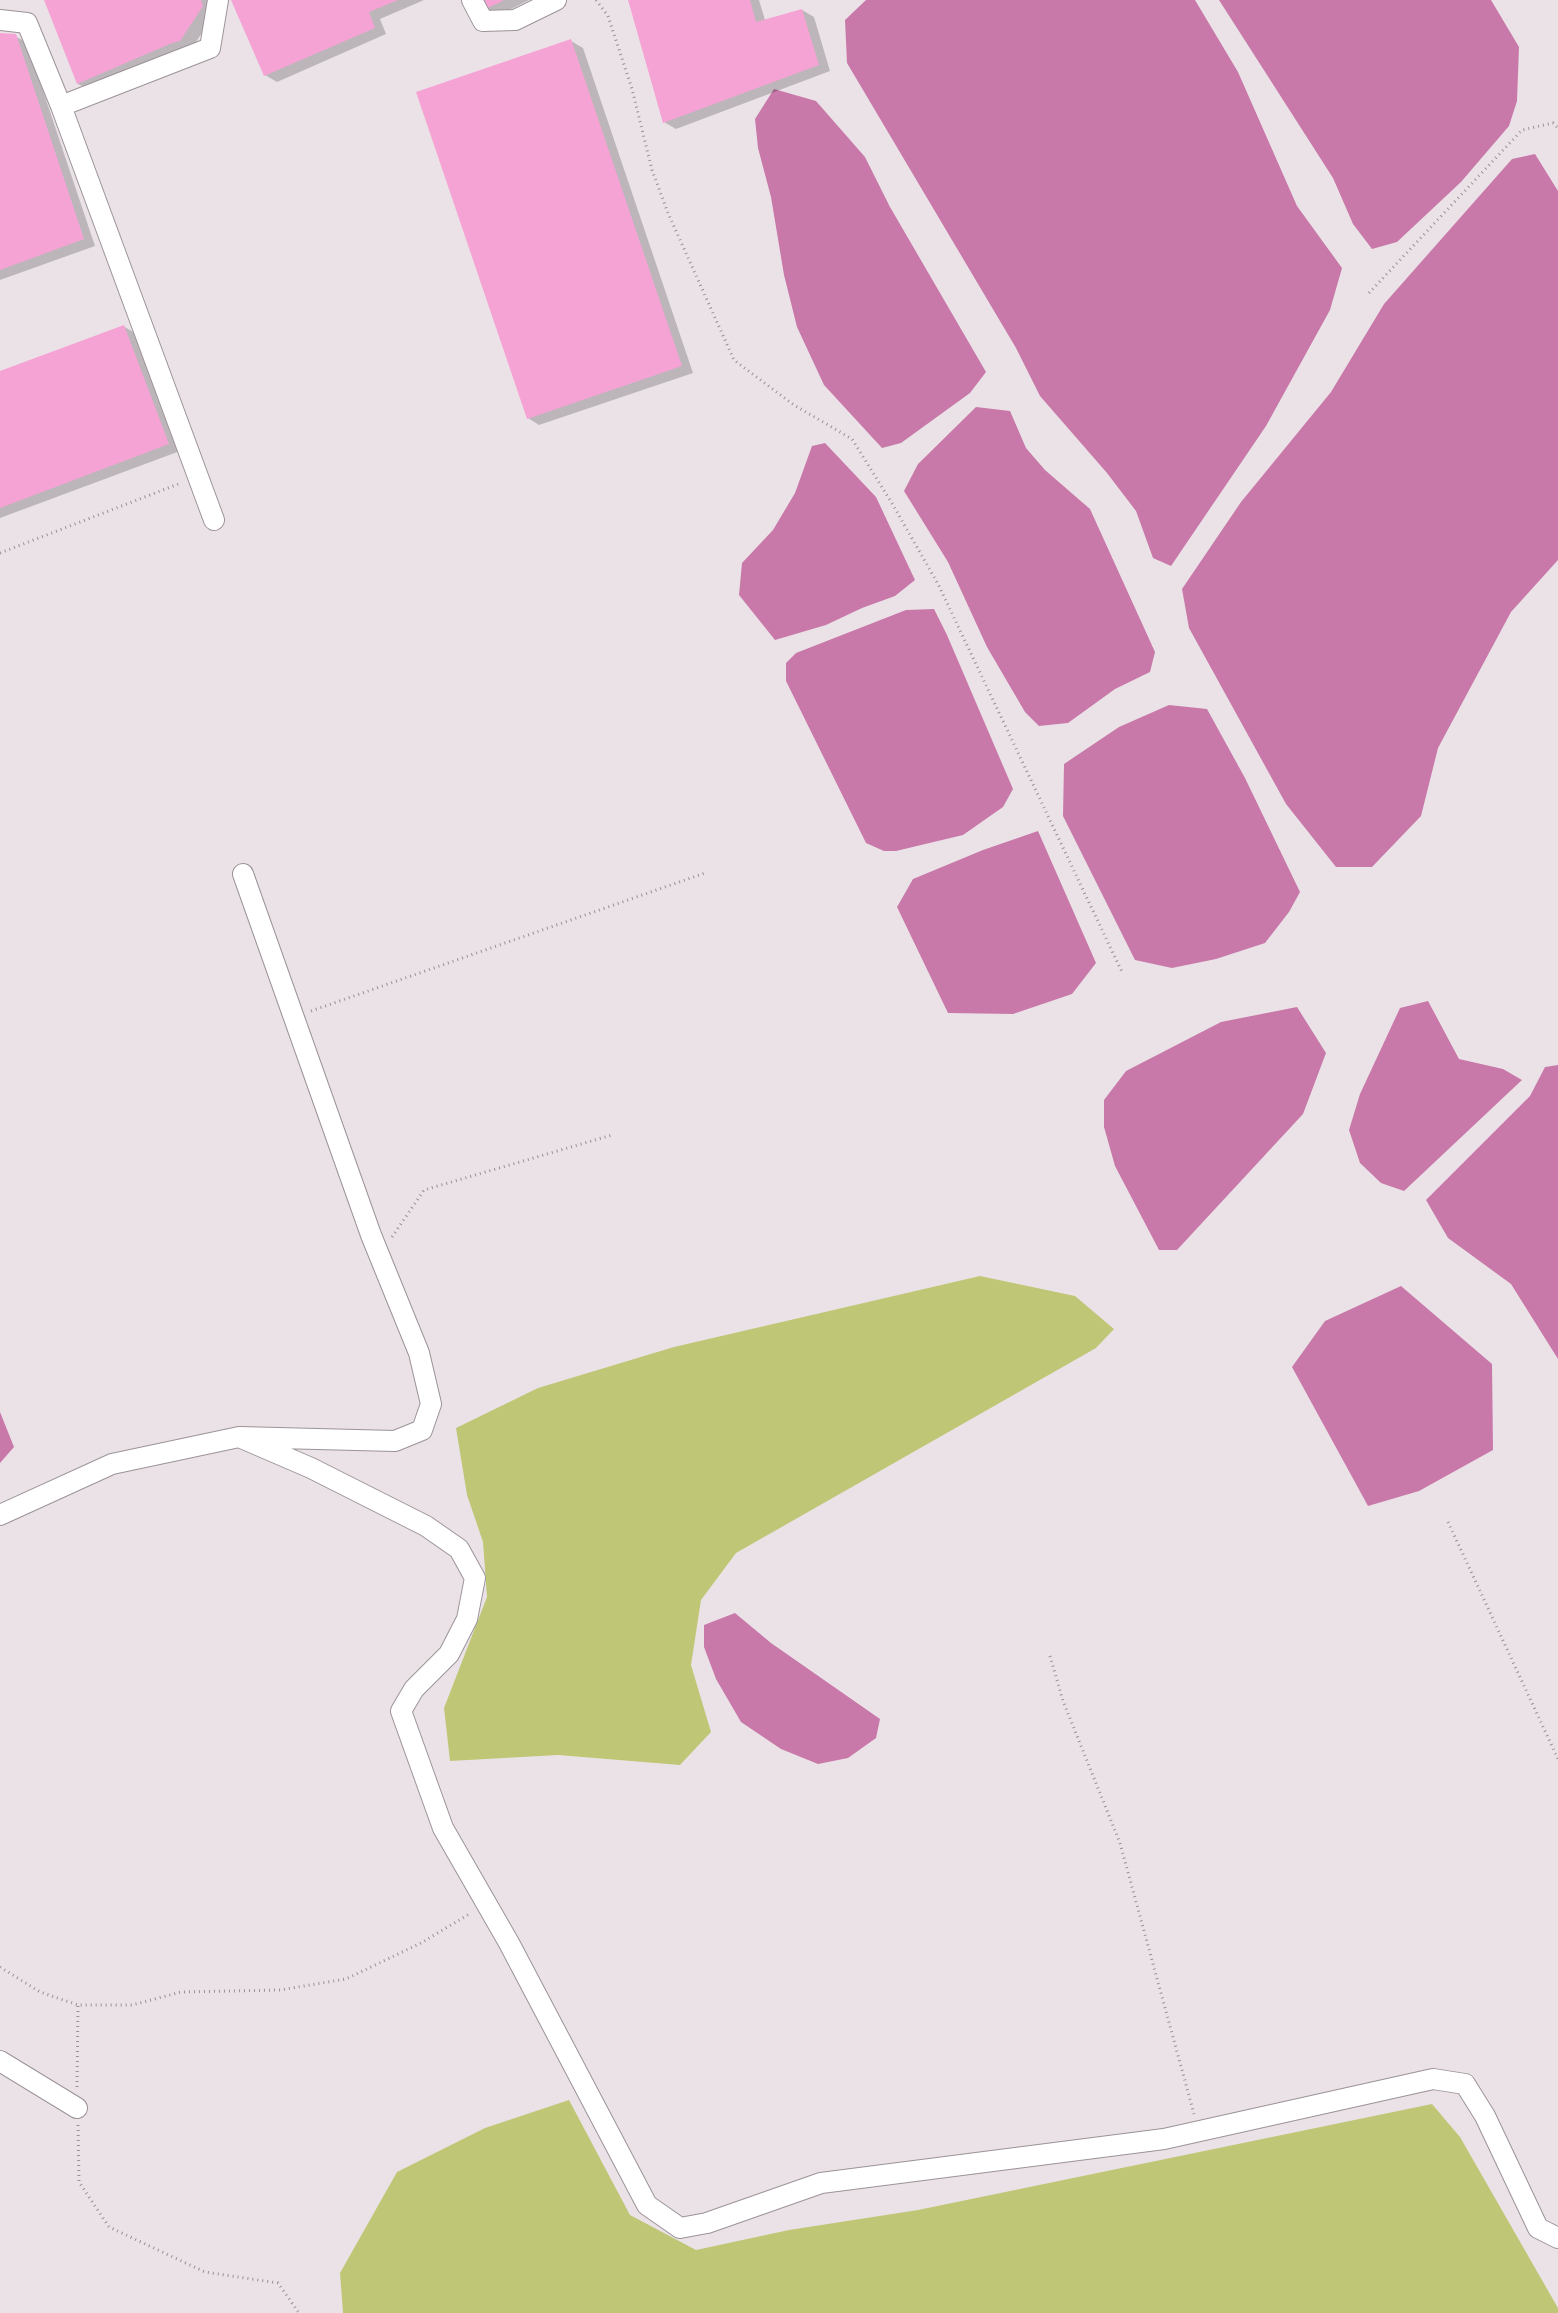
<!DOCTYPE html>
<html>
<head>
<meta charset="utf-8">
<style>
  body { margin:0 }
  canvas { display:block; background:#ebe2e7 }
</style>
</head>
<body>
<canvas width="1558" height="2313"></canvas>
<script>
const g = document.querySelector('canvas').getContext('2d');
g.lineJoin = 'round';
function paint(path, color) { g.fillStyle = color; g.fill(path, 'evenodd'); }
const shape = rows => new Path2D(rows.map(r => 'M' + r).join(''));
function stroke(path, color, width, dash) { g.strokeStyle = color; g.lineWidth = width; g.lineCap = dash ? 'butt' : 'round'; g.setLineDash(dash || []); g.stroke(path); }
const green = shape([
  [980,1276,1075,1296,1114,1329,1096,1348,736,1553,701,1600,691,1665,711,1732,680,1765,558,1755,450,1761,444,1708,487,1597,483,1542,467,1495,456,1428,538,1388,674,1347],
  [569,2100,630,2215,696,2250,789,2230,918,2210,1432,2104,1460,2137,1558,2308,1558,2313,343,2313,340,2273,397,2172,485,2128]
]);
const water = shape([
  [866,0,1195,0,1238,72,1297,206,1342,268,1330,310,1266,426,1171,566,1153,558,1136,511,1107,473,1040,396,1016,348,847,63,845,20],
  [1219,0,1491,0,1519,47,1517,101,1509,126,1461,182,1397,242,1372,249,1353,224,1333,178],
  [774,89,816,101,865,157,890,207,986,372,970,393,901,443,882,448,824,385,797,327,784,275,771,197,758,148,755,119],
  [1535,154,1558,191,1558,560,1511,612,1438,748,1421,816,1372,867,1336,867,1286,804,1189,628,1182,589,1241,502,1331,392,1384,304,1512,159],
  [976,407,1010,411,1026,448,1045,470,1090,509,1155,652,1150,672,1115,689,1068,723,1039,726,1025,712,987,647,948,562,904,491,918,464],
  [825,443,876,497,915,580,895,596,862,608,826,625,775,640,739,595,742,563,773,530,795,493,812,446],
  [934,609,947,635,1013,789,1003,807,963,835,896,851,884,851,866,843,786,681,786,663,796,653,906,610],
  [1169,705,1207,709,1245,778,1300,892,1289,912,1265,943,1216,959,1172,968,1135,960,1063,816,1064,764,1119,727],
  [1038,831,1096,963,1072,994,1013,1014,948,1013,897,907,913,879,983,850],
  [1428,1001,1459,1059,1503,1069,1522,1080,1404,1191,1381,1183,1360,1163,1349,1130,1360,1094,1400,1008],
  [1297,1007,1326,1053,1303,1114,1177,1250,1159,1250,1115,1166,1104,1127,1104,1100,1126,1071,1221,1022],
  [1558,1065,1558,1359,1511,1284,1448,1238,1426,1200,1530,1096,1545,1067],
  [1401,1286,1492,1364,1493,1450,1419,1491,1368,1506,1292,1367,1325,1321],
  [0,1412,14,1447,0,1463],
  [735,1613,771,1643,880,1719,876,1738,848,1758,818,1764,781,1749,741,1722,716,1679,704,1647,704,1625]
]);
const shadow = shape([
  [45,0,209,0,215,13,192,48,90,90,78,84],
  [233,0,424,0,380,19,386,34,277,82,265,75],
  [481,0,529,0,497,16,485,9],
  [629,0,759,0,765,20,802,10,814,17,830,71,676,129,664,122],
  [0,34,15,36,27,43,95,246,0,280],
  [571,41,583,48,693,373,539,425,528,418],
  [123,326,135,333,180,451,0,518,0,372]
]);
const building = shape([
  [44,0,201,0,203,6,180,41,172,43,77,84],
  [231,0,398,0,369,12,375,28,264,76],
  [479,0,504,0,484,10],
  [628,0,750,0,756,22,802,9,819,65,663,123],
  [0,33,16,34,84,239,0,270],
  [571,39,682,366,527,419,416,92],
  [124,325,169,444,0,508,0,371]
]);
const path = shape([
  [596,0,608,16,632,89,652,170,668,213,734,360,794,405,852,439,893,505,938,584,1122,972],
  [1369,293,1522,130,1553,123,1558,128],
  [0,553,181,483],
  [311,1011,705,873],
  [392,1237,424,1190,612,1135],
  [1448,1522,1558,1759],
  [1050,1656,1063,1701,1120,1843,1194,2114],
  [0,1967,40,1992,78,2005,132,2005,181,1992,280,1990,346,1979,421,1943,471,1913],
  [77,2087,78,2005],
  [78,2125,79,2182,109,2227,205,2272,278,2283,299,2313]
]);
const street = shape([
  [472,0,483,21,515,20,556,0],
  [0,20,27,23,61,106],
  [214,520,61,106,210,48,218,0],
  [239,1437,311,1468,426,1526,459,1549,475,1578,467,1619,449,1654,414,1689,401,1711,443,1828,509,1943,647,2205,680,2228,707,2223,821,2183,1164,2139,1433,2079,1465,2084,1485,2116,1538,2228,1558,2238],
  [0,1515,112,1464,239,1437,395,1441,422,1430,431,1404,419,1353,371,1235,243,874],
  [0,2061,77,2108]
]);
paint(green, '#bfc777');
paint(water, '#c879a9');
paint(shadow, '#0003');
paint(building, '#f5a3d4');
stroke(street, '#9b9398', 22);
stroke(path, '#989195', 3, [1, 4]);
stroke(street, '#fff', 20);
</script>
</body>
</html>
